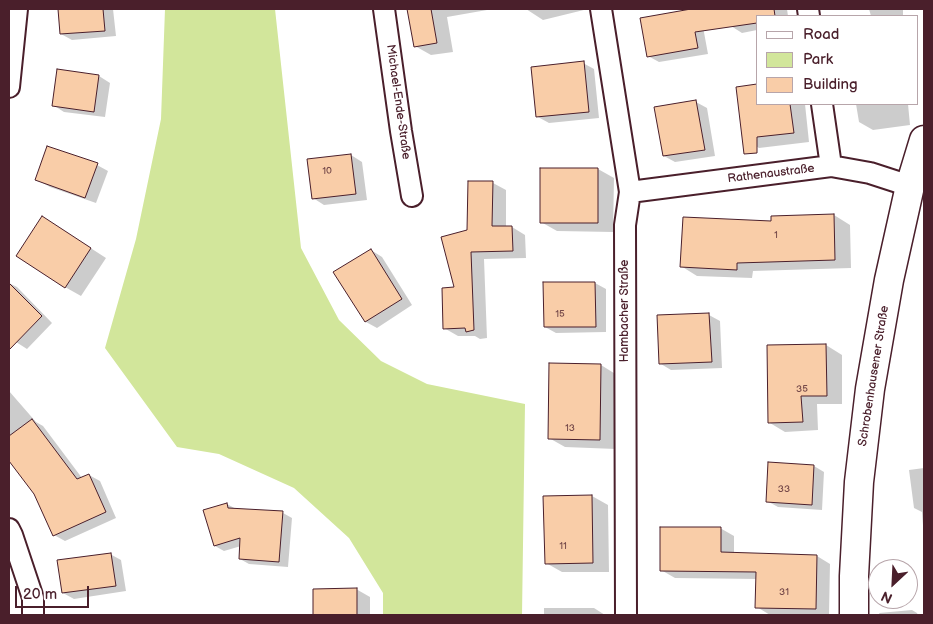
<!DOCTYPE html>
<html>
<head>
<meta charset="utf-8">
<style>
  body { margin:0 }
  #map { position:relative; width:933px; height:624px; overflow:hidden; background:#fff; font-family:"Balsamiq Sans",sans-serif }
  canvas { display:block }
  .frame { position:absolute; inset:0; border:10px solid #4a1f2b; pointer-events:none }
  .legend { position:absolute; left:756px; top:15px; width:162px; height:90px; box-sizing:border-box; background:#fff; border:1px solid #b7a5aa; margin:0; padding:6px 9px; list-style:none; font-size:15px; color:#4a1f2b }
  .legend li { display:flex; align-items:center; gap:10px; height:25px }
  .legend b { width:25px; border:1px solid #b7a5aa }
  .north { position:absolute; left:868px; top:559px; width:50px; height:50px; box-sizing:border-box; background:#fff; border:1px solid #b7a5aa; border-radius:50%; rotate:205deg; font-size:14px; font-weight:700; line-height:20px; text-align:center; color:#4a1f2b }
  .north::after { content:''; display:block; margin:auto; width:18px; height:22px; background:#4a1f2b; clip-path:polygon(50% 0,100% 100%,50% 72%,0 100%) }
  .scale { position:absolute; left:15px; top:586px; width:74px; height:22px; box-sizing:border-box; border:2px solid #4a1f2b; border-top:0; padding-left:6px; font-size:15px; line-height:18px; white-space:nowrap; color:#4a1f2b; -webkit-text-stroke:4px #fff; paint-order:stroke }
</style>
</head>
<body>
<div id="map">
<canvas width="933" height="624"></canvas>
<div class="frame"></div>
<ul class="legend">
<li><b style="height:6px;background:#fff"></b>Road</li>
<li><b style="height:14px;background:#d2e69b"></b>Park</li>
<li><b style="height:14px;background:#f9cda8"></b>Building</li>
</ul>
<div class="north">N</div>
<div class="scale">20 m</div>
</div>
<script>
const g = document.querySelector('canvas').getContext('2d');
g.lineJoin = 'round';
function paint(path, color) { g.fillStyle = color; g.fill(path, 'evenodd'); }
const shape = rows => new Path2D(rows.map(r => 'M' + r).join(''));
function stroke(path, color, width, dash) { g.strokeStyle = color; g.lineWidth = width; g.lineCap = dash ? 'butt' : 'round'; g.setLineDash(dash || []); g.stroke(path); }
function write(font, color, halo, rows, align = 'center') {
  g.font = font + ' "Balsamiq Sans",sans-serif'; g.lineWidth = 4; g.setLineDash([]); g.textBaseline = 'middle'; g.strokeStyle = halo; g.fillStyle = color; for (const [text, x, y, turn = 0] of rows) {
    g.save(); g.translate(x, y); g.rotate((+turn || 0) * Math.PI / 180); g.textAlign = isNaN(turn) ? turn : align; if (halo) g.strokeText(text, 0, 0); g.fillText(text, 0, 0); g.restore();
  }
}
const green = shape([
  [165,9,275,9,301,248,339,320,381,361,427,384,525,404,522,615,383,615,383,593,349,538,294,488,219,454,177,447,105,348,136,239,161,119]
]);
const shadow = shape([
  [59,9,113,9,116,36,72,40,61,34],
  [409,9,486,9,487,10,447,17,453,52,431,55,415,46],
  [526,9,588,9,543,20],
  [729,9,787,9,788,16,757,16,757,30,742,33,731,26],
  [869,9,903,9,903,16,871,16],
  [701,16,708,54,659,62,648,56],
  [583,63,594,69,599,118,549,123,538,117],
  [99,76,110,83,105,117,64,112,53,105],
  [696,102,707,108,715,156,675,162,664,156],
  [757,104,805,104,809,142,759,148,743,138],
  [856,104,908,104,910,125,873,130,859,122],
  [351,155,362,162,367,200,324,205,313,198,308,160],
  [97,165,108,171,96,203,50,187,39,181],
  [598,169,614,178,613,232,557,231,541,222],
  [493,183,506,190,506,227,512,227,525,235,526,258,484,259,487,338,480,339,475,336,458,336,444,328,456,289,468,231],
  [834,215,850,225,851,268,753,271,752,278,697,276,681,266,772,222],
  [58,227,106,258,81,296,65,287],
  [371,250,382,257,412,305,377,328,366,322,335,273],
  [9,283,17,287,52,323,27,349,16,342,9,336],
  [595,283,606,289,606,332,556,333,545,327],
  [709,315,720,321,722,368,671,370,661,364,658,316],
  [826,345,842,355,842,404,817,404,818,430,785,432,770,423],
  [550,364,601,365,617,375,616,449,565,447,549,438],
  [9,391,36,422,43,426,82,478,89,475,100,481,116,518,65,541,54,535,35,494,9,459],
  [814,466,824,472,822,510,778,507,767,501],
  [924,468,924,539,922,512,914,508,909,470],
  [592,496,608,505,609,572,562,572,546,563],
  [227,504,236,509,283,513,292,518,288,567,249,564,240,559,241,546,224,551,215,546],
  [720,528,734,536,734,554,817,556,830,564,829,615,770,615,757,607,757,579,675,578,661,570],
  [110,554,121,560,126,591,74,599,63,593],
  [356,589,370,597,370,615,314,615,314,590],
  [544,608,594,608,605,615,544,615],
  [912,610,917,613,918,615,880,615,879,613]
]);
const building = shape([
  [58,9,103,9,105,31,60,34,58,9],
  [407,9,431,9,437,43,414,47,407,9],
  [691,9,774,9,775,16,757,16,757,23,695,32,698,48,647,57,640,18,691,9],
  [584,61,589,112,536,117,531,67,584,61],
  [57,69,99,75,94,112,52,106,57,69],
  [757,84,757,104,790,104,794,133,757,137,757,153,744,154,736,87,757,84],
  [696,100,705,150,663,156,654,107,696,100],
  [47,146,98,163,85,198,35,180,47,146],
  [351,154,356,194,312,199,307,159,351,154],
  [540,168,598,168,598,223,540,223,540,168],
  [468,181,493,181,492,226,512,226,513,251,471,252,474,330,466,332,465,328,443,329,442,288,454,287,441,237,467,230,468,181],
  [834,214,835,260,737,263,737,270,680,267,683,217,771,221,771,216,834,214],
  [42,216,91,248,65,288,16,256,42,216],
  [371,249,402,299,365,322,333,272,371,249],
  [543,282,595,282,596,327,544,327,543,282],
  [9,283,42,316,9,350,9,283],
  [709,313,712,362,659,364,657,315,709,313],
  [826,344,827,396,801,396,803,422,768,423,767,345,826,344],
  [549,363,601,364,600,440,548,439,549,363],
  [32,419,77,479,89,474,106,512,53,536,34,494,9,461,9,436,32,419],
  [768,462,814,465,812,505,766,502,768,462],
  [592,495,593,563,545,564,543,496,592,495],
  [227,503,228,508,283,511,279,562,239,559,240,538,214,546,203,510,227,503],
  [660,527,721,527,721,552,817,555,816,609,755,608,756,572,660,571,660,527],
  [111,553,116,586,62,593,57,560,111,553],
  [357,588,357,615,313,615,313,589,357,588]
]);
const street = shape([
  [384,9,401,131,412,196],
  [601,9,630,192,625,225,626,615],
  [808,9,809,16],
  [9,87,17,9],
  [822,104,831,166],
  [630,192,831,166,870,173,910,186],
  [9,529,12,535,33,598,33,615]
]);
const secondary = shape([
  [854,615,854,576,859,482,870,389,889,280,910,186,924,140]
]);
const numberNames = [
  ["10",327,171],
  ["1",776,235],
  ["15",560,314],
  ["35",802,389],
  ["13",570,428],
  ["33",784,489],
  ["11",563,546],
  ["31",784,592]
];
const streetNames = [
  ["Michael-Ende-Straße",398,102,82],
  ["Rathenaustraße",771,174,-7],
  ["Hambacher Straße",625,311,-90],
  ["Schrobenhausener Straße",874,376,-81]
];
paint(green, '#d2e69b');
paint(shadow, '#0003');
paint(building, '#f9cda8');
stroke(building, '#4a1f2b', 1);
stroke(street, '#4a1f2b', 24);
stroke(secondary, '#4a1f2b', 31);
stroke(street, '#fff', 20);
stroke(secondary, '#fff', 28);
write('10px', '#764a4a', null, numberNames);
write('12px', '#4a1f2b', '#fff', streetNames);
</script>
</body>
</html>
